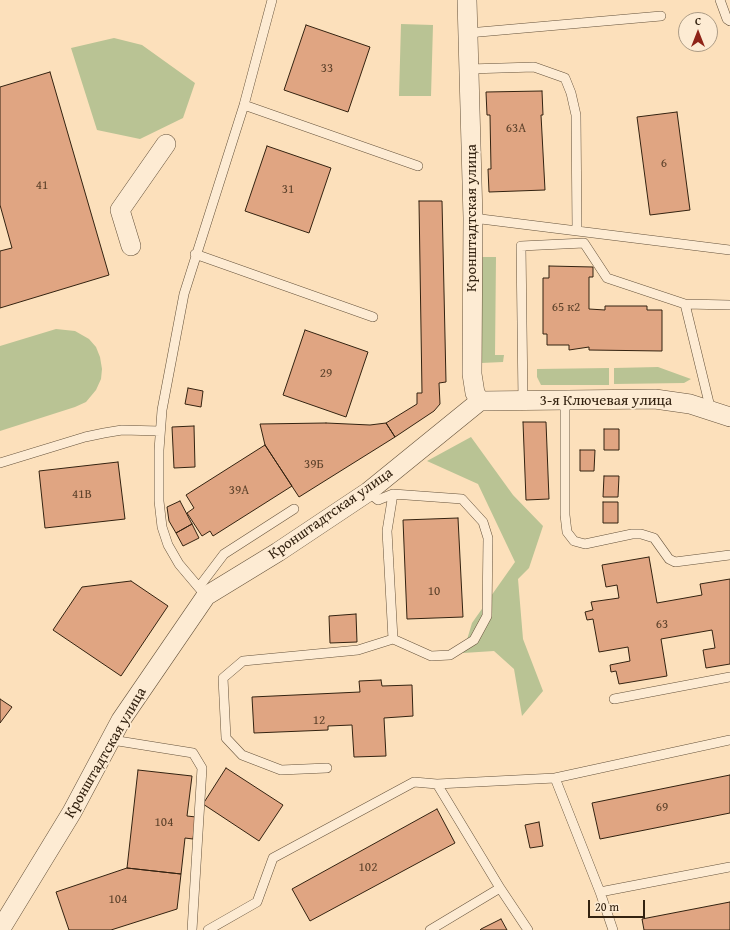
<!DOCTYPE html>
<html>
<head>
<meta charset="utf-8">
<style>
  body { margin:0 }
  #map { position:relative; width:730px; height:930px; overflow:hidden; background:#fce0bb; font-family:"Gentium Book Plus",serif }
  canvas { display:block }
  .north { position:absolute; left:678px; top:12px; width:40px; height:40px; box-sizing:border-box; background:#fdebd3; border:1px solid #ac9b85; border-radius:50%; rotate:0deg; font-size:11px; font-weight:700; line-height:16px; text-align:center; color:#332210 }
  .north::after { content:''; display:block; margin:auto; width:14px; height:18px; background:#8f2418; clip-path:polygon(50% 0,100% 100%,50% 72%,0 100%) }
  .scale { position:absolute; left:588px; top:900px; width:57px; height:18px; box-sizing:border-box; border:2px solid #332210; border-top:0; padding-left:5px; font-size:12px; line-height:14px; white-space:nowrap; color:#332210; -webkit-text-stroke:3px #fdebd3; paint-order:stroke }
</style>
</head>
<body>
<div id="map">
<canvas width="730" height="930"></canvas>
<div class="north">С</div>
<div class="scale">20 m</div>
</div>
<script>
const g = document.querySelector('canvas').getContext('2d');
g.lineJoin = 'round';
function paint(path, color) { g.fillStyle = color; g.fill(path, 'evenodd'); }
const shape = rows => new Path2D(rows.map(r => 'M' + r).join(''));
function stroke(path, color, width, dash) { g.strokeStyle = color; g.lineWidth = width; g.lineCap = dash ? 'butt' : 'round'; g.setLineDash(dash || []); g.stroke(path); }
function write(font, color, halo, rows, align = 'center') {
  g.font = font + ' "Gentium Book Plus",serif'; g.lineWidth = 3.5; g.setLineDash([]); g.textBaseline = 'middle'; g.strokeStyle = halo; g.fillStyle = color; for (const [text, x, y, turn = 0] of rows) {
    g.save(); g.translate(x, y); g.rotate((+turn || 0) * Math.PI / 180); g.textAlign = isNaN(turn) ? turn : align; if (halo) g.strokeText(text, 0, 0); g.fillText(text, 0, 0); g.restore();
  }
}
const green = shape([
  [401,24,433,25,431,96,399,96],
  [114,38,142,45,195,83,183,118,140,139,97,130,71,48],
  [481,257,496,257,495,355,504,355,503,362,481,363],
  [56,329,75,331,89,339,96,347,100,357,102,369,101,379,96,390,86,402,75,407,0,431,0,346],
  [658,367,691,379,684,383,614,384,614,368],
  [609,368,609,385,541,385,537,377,537,369],
  [471,437,513,495,543,526,529,568,518,579,523,639,543,691,522,716,514,669,494,651,463,653,472,623,515,562,478,484,427,461]
]);
const building = shape([
  [306,25,370,47,348,112,284,90,306,25],
  [50,72,109,275,0,308,0,251,12,248,0,205,0,87,50,72],
  [542,91,543,115,541,115,545,190,489,192,488,169,491,169,490,115,487,115,486,92,542,91],
  [677,112,690,210,650,215,637,117,677,112],
  [267,146,331,168,309,233,245,211,267,146],
  [419,201,442,201,446,382,439,383,440,404,434,411,395,437,386,423,417,404,417,393,422,393,419,201],
  [549,266,593,267,593,277,589,277,589,309,605,310,605,306,647,306,647,310,662,310,662,351,589,350,589,347,569,350,569,345,547,345,547,334,543,334,543,278,549,278,549,266],
  [305,330,368,352,346,417,283,395,305,330],
  [188,388,203,391,201,407,185,404,188,388],
  [523,422,546,422,549,499,526,500,523,422],
  [326,423,370,425,386,423,395,437,299,497,265,445,260,424,326,423],
  [194,426,195,467,174,468,172,427,194,426],
  [604,429,619,429,619,450,604,450,604,429],
  [265,445,292,486,213,536,210,531,202,536,187,513,194,508,186,495,265,445],
  [580,450,595,450,594,471,580,471,580,450],
  [118,462,125,519,45,528,39,471,118,462],
  [604,476,619,476,618,497,603,497,604,476],
  [180,501,192,524,176,533,169,521,167,507,180,501],
  [603,502,618,502,618,523,603,523,603,502],
  [458,518,463,617,407,619,403,520,458,518],
  [192,524,199,538,183,546,176,533,192,524],
  [649,557,657,603,702,595,700,584,730,579,730,664,706,668,703,650,715,648,712,630,661,639,667,676,619,684,616,671,611,672,610,665,630,661,628,647,599,652,593,619,587,620,585,612,593,610,591,602,619,598,617,585,606,587,602,565,649,557],
  [131,581,168,606,121,676,53,630,82,587,131,581],
  [356,614,357,642,330,643,329,616,356,614],
  [381,680,382,686,412,685,413,716,384,718,386,756,354,757,352,725,328,726,328,730,254,733,252,697,360,692,359,681,381,680],
  [0,699,12,707,0,723,0,699],
  [226,768,283,805,259,841,203,804,226,768],
  [138,770,192,776,187,816,196,817,193,839,185,838,181,874,127,868,138,770],
  [730,775,730,813,600,839,592,803,730,775],
  [437,809,455,843,310,921,292,889,437,809],
  [539,822,543,846,530,848,525,825,539,822],
  [127,868,181,874,177,909,111,930,69,930,56,892,127,868],
  [730,902,730,930,644,930,642,919,730,902],
  [501,919,507,930,480,930,481,929,501,919]
]);
const lane = shape([
  [720,0,727,19,730,21],
  [468,33,661,16],
  [469,69,534,67,565,78,571,93,576,115,577,230],
  [244,105,418,166],
  [473,218,730,250],
  [195,254,373,317],
  [565,400,565,515,567,532,574,541,585,544,632,534,641,534,654,538,669,559,675,562,730,555],
  [523,401,521,246,584,243,607,278,685,304],
  [711,411,685,304,730,305],
  [0,463,85,437,104,433,122,430,160,431],
  [393,494,462,499,483,522,488,538,487,616,474,640,450,655,431,656,393,639],
  [199,587,224,554,294,509],
  [206,596,179,564,168,545,162,527,159,501,159,450,162,410,184,294,244,105,272,0],
  [614,699,730,677],
  [112,740,193,753,202,768,192,930],
  [327,768,281,770,242,755,226,738,223,678,243,661,358,650,393,639,387,531,393,494,378,500,368,492],
  [555,778,600,892,613,930],
  [500,888,528,930],
  [600,892,730,867],
  [208,930,257,902,273,858,414,782,437,784,555,778,730,740],
  [430,930,500,888,437,784]
]);
const street = shape([
  [467,0,473,218,472,374,475,393,480,401],
  [131,246,120,210,166,144],
  [480,401,655,399,690,404,730,417],
  [0,930,72,812,121,720,206,596,278,552,368,492,480,401]
]);
const numberNames = [
  ["33",327,69],
  ["63А",516,129],
  ["6",664,164],
  ["41",42,186],
  ["31",288,190],
  ["65 к2",566,308],
  ["29",326,374],
  ["39Б",314,465],
  ["39А",239,491],
  ["41В",82,495],
  ["10",434,592],
  ["63",662,625],
  ["12",319,721],
  ["69",662,808],
  ["104",164,823],
  ["102",368,868],
  ["104",118,900]
];
const streetNames = [
  ["Кронштадтская улица",472,218,-90],
  ["3-я Ключевая улица",606,401],
  ["Кронштадтская улица",331,514,-35],
  ["Кронштадтская улица",106,753,-60]
];
paint(green, '#b9c394');
paint(building, '#e0a582');
stroke(building, '#332210', 1);
stroke(lane, '#65523b', 10);
stroke(street, '#65523b', 20);
stroke(lane, '#fdebd3', 9);
stroke(street, '#fdebd3', 19);
write('13px', '#5e432c', null, numberNames);
write('15px', '#332210', '#fdebd3', streetNames);
</script>
</body>
</html>
